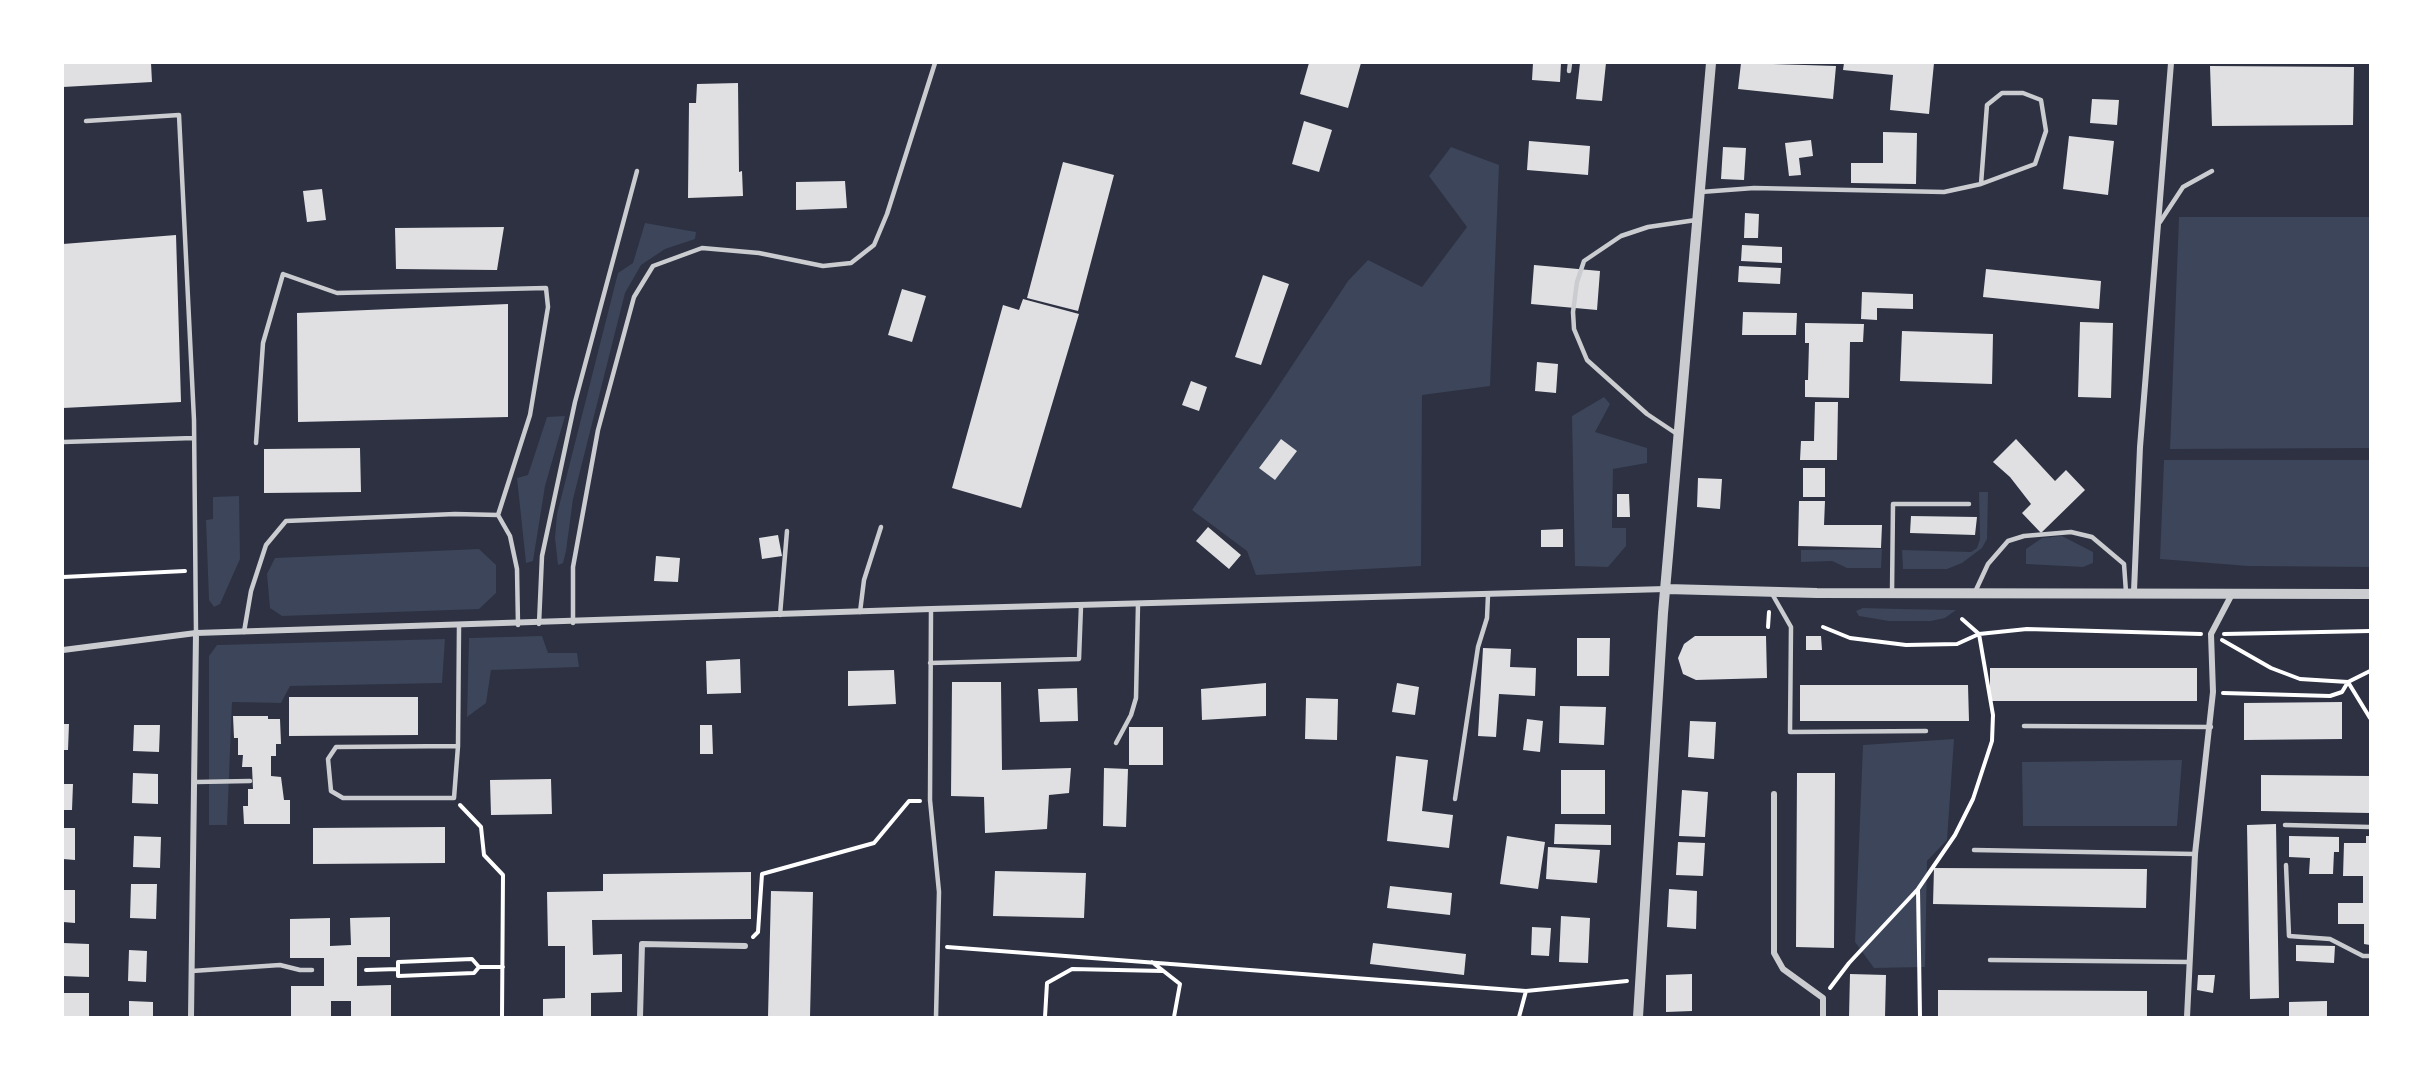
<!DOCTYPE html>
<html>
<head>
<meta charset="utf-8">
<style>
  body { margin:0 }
  #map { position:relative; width:2433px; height:1080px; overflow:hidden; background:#2d3142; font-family:Overpass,sans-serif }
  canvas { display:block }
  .frame { position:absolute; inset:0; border:64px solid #fff; pointer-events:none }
</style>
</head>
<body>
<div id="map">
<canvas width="2433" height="1080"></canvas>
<div class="frame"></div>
</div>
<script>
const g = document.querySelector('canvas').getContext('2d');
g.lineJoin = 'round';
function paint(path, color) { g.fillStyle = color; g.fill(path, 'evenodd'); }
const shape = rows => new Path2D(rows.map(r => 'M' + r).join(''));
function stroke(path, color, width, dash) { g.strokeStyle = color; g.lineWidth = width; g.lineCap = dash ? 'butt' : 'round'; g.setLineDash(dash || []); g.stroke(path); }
const green = shape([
  [1451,147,1499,165,1490,386,1422,395,1421,566,1256,575,1247,551,1192,510,1270,399,1348,281,1368,260,1422,287,1467,227,1429,176],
  [2179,217,2370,217,2370,448,2170,449],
  [645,223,696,232,695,239,665,249,641,265,625,293,573,499,566,551,563,563,558,565,555,538,557,514,618,273,633,263],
  [1604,397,1610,404,1595,432,1647,448,1647,463,1613,469,1612,528,1626,528,1626,546,1608,567,1575,566,1572,416],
  [565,416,545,486,533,561,526,563,517,478,528,475,547,417],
  [2164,460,2370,460,2370,567,2248,566,2160,559],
  [1979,492,1988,492,1987,539,1982,548,1962,563,1947,569,1903,569,1902,550,1971,552,1977,548,1980,539],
  [239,496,240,559,220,604,214,607,209,600,206,520,213,519,213,497],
  [2062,536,2093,552,2093,563,2083,567,2026,564,2026,549,2042,538],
  [479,549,496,565,496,593,479,609,282,616,270,608,267,574,275,558],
  [1882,549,1881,568,1847,568,1832,561,1801,562,1801,550],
  [1863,608,1898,609,1956,610,1945,618,1931,621,1889,621,1859,616,1856,611],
  [542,636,548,653,577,653,579,667,491,670,486,703,467,717,469,638],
  [445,639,442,683,290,686,281,703,232,702,227,825,209,825,209,656,217,645],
  [1954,739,1947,840,1927,861,1925,967,1874,968,1855,942,1863,745],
  [2182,760,2177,826,2023,826,2022,762]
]);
const building = shape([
  [63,63,151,63,152,82,63,87],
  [1309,63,1361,63,1348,108,1300,94],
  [1533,63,1561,63,1560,82,1532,80],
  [1580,63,1606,63,1602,101,1576,99],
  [1741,63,1836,66,1833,99,1738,89],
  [1844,63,1934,63,1929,114,1890,110,1893,75,1843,70],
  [2210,66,2354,67,2353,125,2212,126],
  [738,83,739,172,742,171,743,196,688,198,689,103,696,103,697,84],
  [2092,99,2119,100,2117,125,2090,123],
  [1304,121,1332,130,1319,172,1292,164],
  [1883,132,1917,133,1916,184,1851,183,1851,163,1883,163],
  [2069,136,2114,141,2108,195,2063,189],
  [1811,140,1813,156,1799,158,1801,175,1789,176,1785,143],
  [1529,141,1590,146,1588,175,1527,170],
  [1723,147,1746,148,1744,180,1721,179],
  [1063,162,1114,175,1078,311,1027,298],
  [845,181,847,208,796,210,796,182],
  [322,189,326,220,307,222,303,191],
  [1745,213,1759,214,1758,238,1744,238],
  [504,227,497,270,396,269,395,228],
  [176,235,181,402,63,408,63,244],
  [1742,245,1782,247,1782,263,1741,261],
  [1534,265,1600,271,1597,310,1531,304],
  [1739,266,1781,268,1780,284,1738,282],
  [1986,269,2101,281,2099,309,1983,297],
  [1263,275,1289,284,1261,365,1235,357],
  [902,289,926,296,912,342,888,335],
  [1862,292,1913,294,1913,309,1877,308,1877,320,1861,319],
  [1023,299,1079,314,1021,508,952,488,1003,305,1019,310],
  [508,304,508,417,298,422,297,313],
  [1743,312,1797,313,1796,335,1742,335],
  [2080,322,2113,323,2111,398,2078,397],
  [1805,323,1864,324,1863,342,1850,342,1849,398,1805,397,1805,380,1808,380,1809,343,1805,343],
  [1902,331,1993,334,1992,384,1900,381],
  [1537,362,1558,364,1556,393,1535,391],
  [1191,381,1207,387,1199,411,1182,405],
  [1815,402,1838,402,1837,460,1800,460,1801,441,1814,441],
  [1281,439,1297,451,1275,480,1259,468],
  [2016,439,2055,481,2066,470,2085,490,2041,533,2022,513,2031,504,2010,477,1993,462],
  [360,448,361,492,264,493,264,449],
  [1803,468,1825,468,1825,497,1803,497],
  [1698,478,1722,479,1720,509,1697,507],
  [1617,494,1629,494,1630,517,1617,517],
  [1799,501,1825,501,1824,525,1882,525,1881,548,1798,546],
  [1911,516,1977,517,1975,535,1910,533],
  [1208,527,1241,555,1229,569,1196,541],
  [1563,529,1563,547,1541,547,1541,530],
  [778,535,782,556,762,559,759,538],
  [656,556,680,558,678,582,654,581],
  [1695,636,1766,636,1767,678,1696,680,1683,674,1678,658,1684,644],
  [1806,636,1821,636,1822,650,1806,650],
  [1577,638,1610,638,1609,676,1577,676],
  [1483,648,1511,649,1510,667,1536,668,1535,696,1499,694,1496,737,1478,736],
  [740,659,741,693,707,694,706,661],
  [1990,668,2197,668,2197,701,1990,701],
  [894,670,896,704,848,706,848,671],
  [952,682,1001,682,1002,770,1071,768,1069,793,1049,795,1047,829,985,833,984,797,951,796],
  [1266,683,1266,716,1202,720,1201,689],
  [1397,683,1419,687,1415,715,1392,712],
  [1800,685,1968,685,1969,721,1800,721],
  [1077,688,1078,721,1040,722,1038,689],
  [289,697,418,697,418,735,289,736],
  [1306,698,1338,699,1337,740,1305,739],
  [2342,702,2342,739,2244,740,2244,703],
  [1560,706,1606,707,1604,745,1559,743],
  [233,716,268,716,268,719,280,719,281,744,276,744,276,756,271,756,271,776,281,777,284,800,290,800,290,824,244,824,243,806,248,806,248,789,253,789,252,767,242,767,243,755,238,755,238,738,234,738],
  [1527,719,1543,721,1540,752,1523,750],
  [1690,721,1716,722,1714,759,1688,757],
  [63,724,69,724,68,750,63,750],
  [134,725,160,725,159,752,133,751],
  [700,725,712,725,713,754,700,754],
  [1129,727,1163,727,1163,765,1129,765],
  [1396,756,1428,760,1422,811,1453,815,1449,848,1387,841],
  [1104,768,1128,769,1126,827,1103,826],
  [1561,770,1605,770,1605,814,1561,814],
  [133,773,158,774,158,804,132,803],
  [1797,773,1835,773,1834,948,1796,947],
  [2261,775,2370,776,2370,813,2261,811],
  [551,779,552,814,491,815,490,780],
  [63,784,73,784,72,810,63,810],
  [1682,790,1708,792,1705,837,1679,836],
  [1555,824,1611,825,1611,845,1554,844],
  [2276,824,2279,998,2250,999,2247,825],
  [445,827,445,863,313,864,313,828],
  [63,828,75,828,75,860,63,859],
  [134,836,161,837,160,868,133,867],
  [1507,836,1545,842,1538,889,1500,884],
  [2289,836,2339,837,2339,852,2334,852,2333,874,2309,874,2310,858,2289,857],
  [2366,836,2370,836,2370,945,2364,944,2364,924,2338,924,2338,903,2363,903,2363,876,2343,876,2344,843,2366,843],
  [1678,842,1705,843,1703,876,1676,875],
  [1548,847,1600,850,1597,883,1546,879],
  [1934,868,2147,869,2146,908,1933,904],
  [995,871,1086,873,1084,918,993,916],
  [751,872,751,919,592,920,593,955,622,954,622,992,591,993,591,1017,543,1017,543,999,565,998,565,946,548,946,547,892,603,891,603,874],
  [131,884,157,884,156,919,130,918],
  [1390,886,1452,893,1450,915,1387,908],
  [1669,889,1697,891,1696,929,1667,927],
  [63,890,75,890,75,923,63,922],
  [771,891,813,892,810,1017,768,1017],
  [1561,916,1590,918,1588,963,1559,962],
  [390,917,390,957,357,957,357,986,391,985,391,1017,351,1017,351,1001,331,1001,331,1017,291,1017,291,986,324,986,324,958,290,958,290,919,330,918,330,946,351,945,350,918],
  [1532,927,1551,928,1549,956,1531,955],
  [63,943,89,944,89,977,63,976],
  [1373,943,1466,954,1464,975,1370,964],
  [2296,945,2335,946,2334,963,2296,961],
  [129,950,147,951,146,982,128,981],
  [1692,974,1692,1011,1666,1012,1666,975],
  [1850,974,1886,975,1885,1017,1849,1017],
  [2198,975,2215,975,2213,993,2197,990],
  [1938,990,2147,991,2147,1017,1938,1017],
  [63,993,89,993,89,1017,63,1017],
  [129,1001,153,1002,153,1017,129,1017],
  [2327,1001,2327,1017,2289,1017,2289,1002]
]);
const path = shape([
  [63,577,185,571],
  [1768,627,1769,612],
  [1823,627,1850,638,1906,645,1957,644,1979,634,2027,629,2201,634],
  [2224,634,2370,631],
  [2222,640,2271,668,2300,679,2348,682,2370,718],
  [2223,693,2330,696,2342,692,2348,682,2370,671],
  [460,805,481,827,484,855,503,875,502,1017],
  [1918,889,1920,1017],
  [753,937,758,932,762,874,874,843,909,801,920,801],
  [947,947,1526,991],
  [1152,962,1180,984,1174,1017],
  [479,967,472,959,398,962,398,976,474,973,479,967,503,967],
  [366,970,398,969],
  [1830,988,1849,963,1918,889,1955,835,1973,799,1992,741,1993,715,1979,634,1962,619],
  [1045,1017,1047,983,1072,969,1163,971],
  [1519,1017,1526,991,1627,981]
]);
const service = shape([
  [1569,71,1570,63],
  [86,121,179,115,194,420,196,633],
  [1701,192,1754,188,1944,192,1981,184,2035,164,2046,131,2041,100,2023,93,2002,93,1987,105,1981,184],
  [2160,222,2183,187,2212,171],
  [1677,434,1647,414,1587,360,1574,329,1573,312,1577,282,1584,261,1621,236,1648,227,1696,220],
  [63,442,194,438],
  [256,443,263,343,283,274,337,293,546,288,548,307,530,415,498,515],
  [1771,592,1791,627,1790,732,1926,731],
  [1975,592,1988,564,2008,541,2024,536,2071,532,2092,537,2124,564,2126,592],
  [1892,593,1893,504,1969,504],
  [931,609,930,800,939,892,936,1017],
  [860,612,864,580,881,527],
  [780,615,787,531],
  [573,623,573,567,598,430,634,297,653,266,702,248,759,253,823,266,851,263,874,245,887,214,935,63],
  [539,624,542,556,575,402,637,171],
  [244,632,251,591,266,545,286,521,455,514,498,515,510,536,517,569,518,625],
  [930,663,1079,659,1081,606],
  [2024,726,2211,727],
  [1116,743,1131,715,1136,698,1138,604],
  [458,746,336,747,328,759,331,791,343,798,454,798,458,746,459,627],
  [196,782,250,781],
  [1455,799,1478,647,1487,618,1488,595],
  [2285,825,2370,827],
  [1974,850,2195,854],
  [2286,865,2289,936,2330,939,2363,956,2370,956],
  [1990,960,2189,962],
  [192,971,280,965,300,970,312,970]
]);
const minor = shape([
  [2134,591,2140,447,2171,63],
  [63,650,196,633,931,609,1666,589],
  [1774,794,1774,953,1783,969,1823,998,1823,1017],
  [191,1017,196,633],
  [640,1017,642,944,745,946],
  [2187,1017,2195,854,2213,692,2211,634,2232,594]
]);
const tertiary = shape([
  [1667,589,1817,593,2370,594],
  [1638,1017,1663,613,1711,63]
]);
paint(green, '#3c4559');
paint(building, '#e0e0e3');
stroke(path, '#fff', 4);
stroke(service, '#caccd0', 4.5);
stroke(minor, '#caccd0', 6);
stroke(tertiary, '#caccd0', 10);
</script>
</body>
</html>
